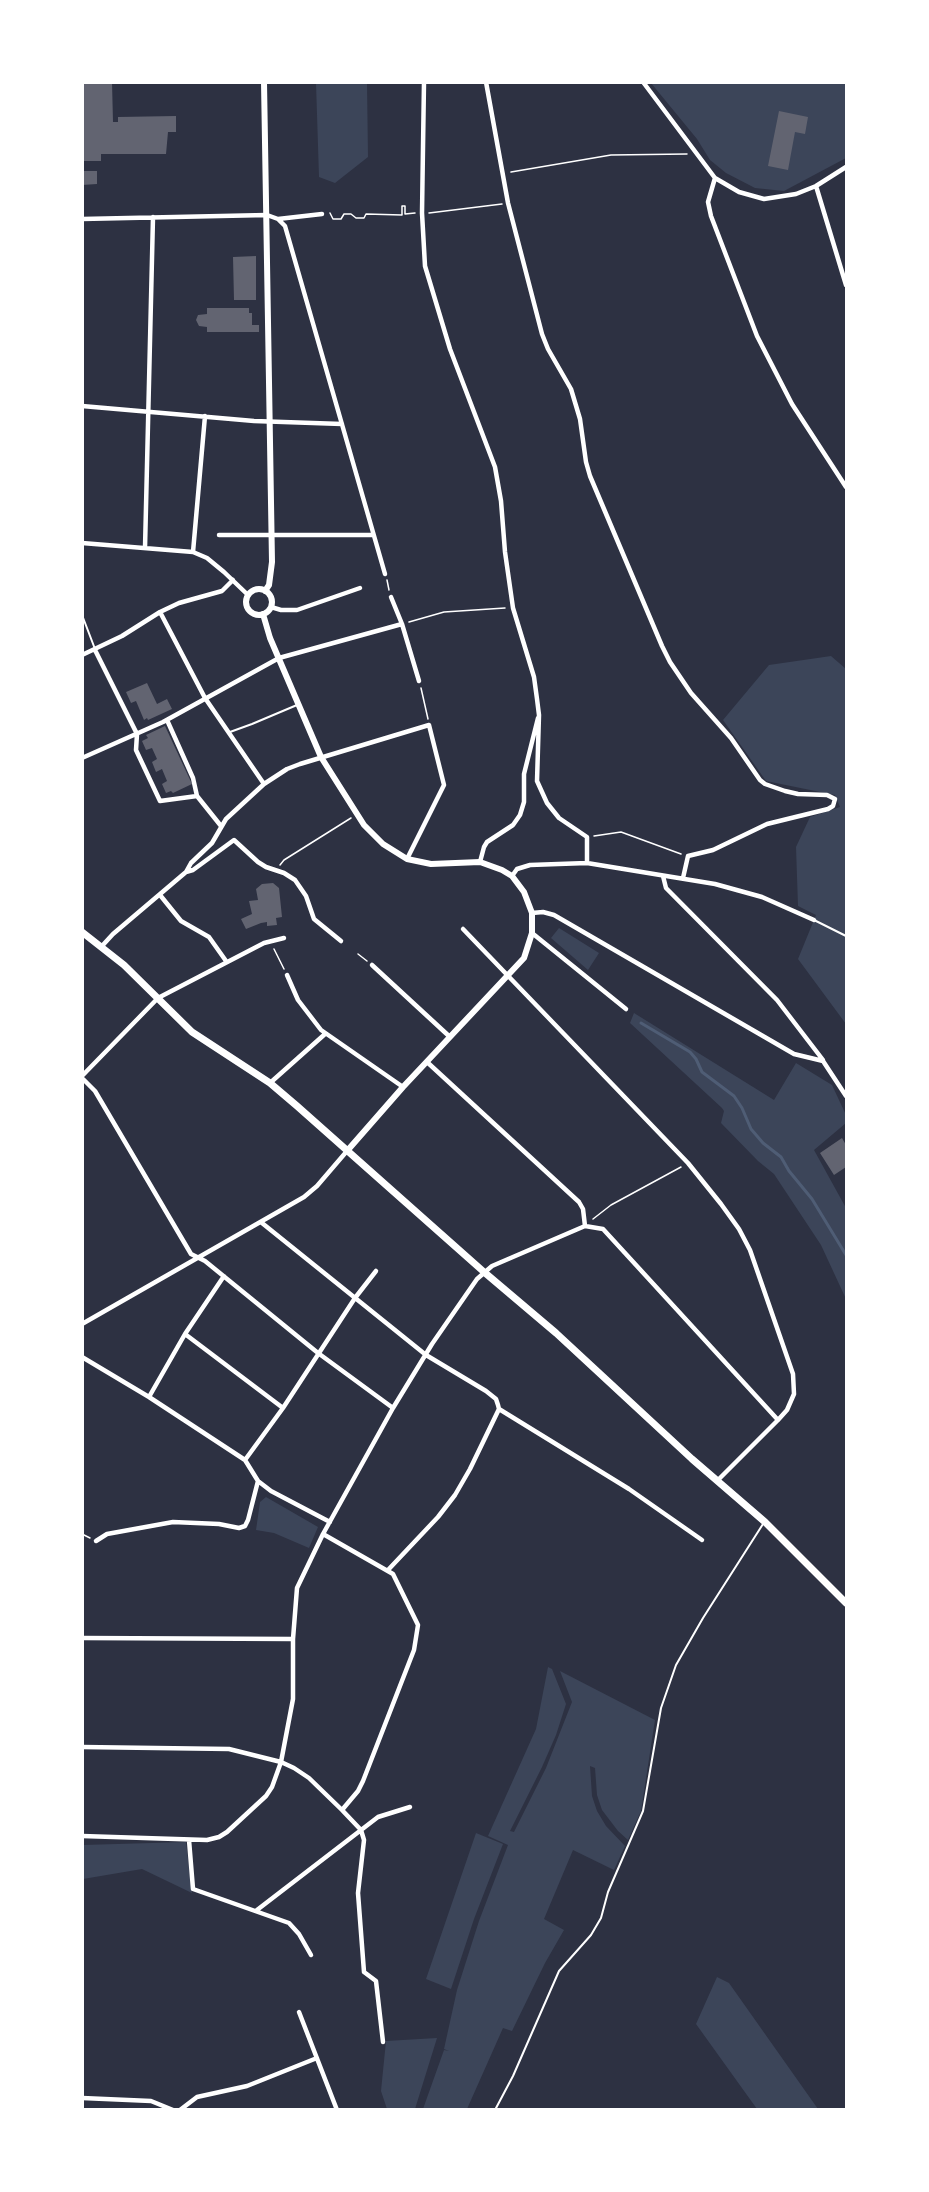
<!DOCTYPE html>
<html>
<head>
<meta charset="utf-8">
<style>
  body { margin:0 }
  #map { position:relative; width:929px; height:2192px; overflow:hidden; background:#2d3142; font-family:Ubuntu,sans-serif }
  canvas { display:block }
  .frame { position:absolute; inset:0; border:84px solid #fff; pointer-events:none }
</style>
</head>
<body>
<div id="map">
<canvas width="929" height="2192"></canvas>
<div class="frame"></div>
</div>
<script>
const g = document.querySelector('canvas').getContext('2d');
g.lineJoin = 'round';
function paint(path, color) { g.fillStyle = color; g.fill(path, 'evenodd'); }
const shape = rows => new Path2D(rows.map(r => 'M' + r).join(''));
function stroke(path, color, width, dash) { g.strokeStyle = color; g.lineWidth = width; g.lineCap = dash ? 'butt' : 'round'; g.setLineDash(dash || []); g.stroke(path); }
const green = shape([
  [316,83,367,83,368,157,335,183,319,177],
  [651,83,846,83,846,158,784,191,755,188,726,173,710,160,697,139],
  [831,656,846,669,846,1024,798,959,816,915,798,906,796,847,810,817,840,807,835,795,766,781,723,720,769,665],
  [559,928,599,953,588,970,551,938],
  [634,1013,774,1100,796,1063,832,1085,846,1115,846,1123,814,1150,846,1208,846,1299,821,1245,774,1174,758,1161,721,1123,724,1111,722,1108,630,1023],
  [266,1497,318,1527,309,1548,274,1533,256,1530,260,1502],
  [548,1667,552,1669,566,1704,556,1735,542,1767,510,1831,514,1832,546,1768,572,1702,560,1671,655,1720,641,1811,628,1840,618,1831,602,1810,597,1795,595,1768,590,1766,592,1796,597,1811,606,1826,625,1846,614,1870,573,1850,544,1919,564,1930,545,1963,512,2031,503,2028,467,2109,423,2109,444,2050,449,2051,444,2049,457,1990,479,1921,508,1845,488,1836,536,1729],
  [476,1833,503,1844,474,1919,451,1989,426,1979],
  [186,1842,192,1893,142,1869,83,1879,83,1845],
  [717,1977,729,1983,818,2109,757,2109,696,2024],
  [437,2038,415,2109,387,2109,381,2091,386,2041]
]);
const stream = shape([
  [641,1023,690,1052,696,1059,702,1072,734,1096,742,1108,751,1129,763,1143,781,1157,789,1171,812,1199,846,1255]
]);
const building = shape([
  [82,82,112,82,113,122,118,122,118,117,176,116,176,132,168,132,166,154,101,154,101,161,82,161],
  [779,111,808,117,805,134,795,132,788,170,768,166],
  [82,171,97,171,97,184,82,185],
  [256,256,256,300,234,300,233,257],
  [207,308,249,308,249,313,252,313,252,325,259,325,259,332,207,332,207,327,199,326,196,320,198,315,207,314],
  [147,683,157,704,167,699,172,709,148,720,147,718,144,720,136,701,131,703,126,692],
  [165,726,192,784,173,793,171,791,166,793,162,784,167,781,162,769,156,772,152,762,157,759,152,748,146,750,142,741,148,738,146,735],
  [273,883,279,888,282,917,276,918,277,925,267,926,267,922,261,923,246,929,241,919,252,914,249,901,258,900,256,889,262,884],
  [842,1138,846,1145,846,1167,834,1175,820,1153]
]);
const path = shape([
  [511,172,611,155,687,154],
  [330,213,333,219,341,219,344,214,351,214,356,218,364,218,366,214,402,215,402,206,405,206,405,214,415,213],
  [429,213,502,204],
  [387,580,389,590],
  [409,622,444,612,505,608],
  [421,688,428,719],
  [594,836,621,832,681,854],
  [280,865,284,860,351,818],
  [274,949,284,969],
  [358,954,367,961],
  [593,1219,611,1205,681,1167],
  [82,1534,90,1538]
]);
const service = shape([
  [82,615,95,649],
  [230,732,252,724,297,705],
  [814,920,846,936],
  [495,2110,513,2076,559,1971,591,1935,601,1918,608,1892,643,1811,661,1708,676,1665,703,1618,763,1524]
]);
const minor = shape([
  [424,82,422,213,425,266,450,349,495,467,501,501,505,552,513,608,534,677,537,699,539,715,537,781,547,803,559,818,587,837,587,863],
  [486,82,508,203,542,334,548,349,571,389,580,419,586,462,590,476,662,646,670,662,691,693,731,738,760,780,765,784,785,791,798,794,827,795,835,799,833,806,828,809,767,824,713,850,688,856,683,878],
  [643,82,715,178,739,192,764,199,796,194,816,186,846,167],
  [715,178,708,202,711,216,757,336,792,404,846,487],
  [816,186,846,285],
  [82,219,267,215,278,219,285,226,385,574],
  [278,219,322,214],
  [82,406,254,421,342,424],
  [219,535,373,535],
  [82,543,193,552,207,558,224,572,248,595],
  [145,548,153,217],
  [193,552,205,416],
  [391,597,402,624,419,681],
  [271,607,281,610,297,610,360,588],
  [160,612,205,698,264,784],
  [95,650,137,734],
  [82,655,122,636,160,612,179,603,222,591,233,580],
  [167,720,193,778,197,796,221,826],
  [137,734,136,750,160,801,197,796],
  [82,758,163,722,279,658,402,624],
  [480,862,484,847,487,842,513,825,520,815,524,802,524,774,538,718],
  [186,872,193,870,234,840,258,862,266,867,284,873,295,880,306,896,314,919,341,941],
  [512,876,517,869,530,865,587,863,715,884,762,897,814,920],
  [663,876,666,888,777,1000,823,1060],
  [160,895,181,921,209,937,226,961],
  [532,913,543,912,554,915,794,1054,823,1061,846,1096],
  [463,929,688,1163,721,1204,739,1229,750,1250,793,1374,794,1394,787,1410,778,1420,717,1481],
  [532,933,626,1009],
  [102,946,113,934,186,872,191,863,212,843,226,819,264,784,287,769,300,764,429,725,444,785,407,859],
  [372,965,450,1037],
  [287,975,298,1000,321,1030,403,1087],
  [427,1062,579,1202,583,1209,585,1226],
  [82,1076,158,998,264,943,284,938],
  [82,1078,95,1091,191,1254,205,1261,318,1353,393,1408],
  [270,1083,325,1034],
  [262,1223,426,1355,486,1391,496,1399,498,1405,499,1409,470,1469,455,1495,438,1517,388,1570],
  [82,1324,304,1197,317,1186,347,1151],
  [185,1334,283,1408],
  [82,1357,149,1397,245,1460,258,1481,271,1491,330,1522],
  [149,1397,185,1334,224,1276],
  [499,1409,629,1489,702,1540],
  [245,1460,283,1408,355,1298,376,1271],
  [323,1534,393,1574,418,1625,414,1650,363,1781,358,1791,342,1810],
  [96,1541,107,1534,173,1522,219,1524,239,1528,245,1526,248,1520,258,1481],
  [82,1638,293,1639],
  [82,1747,229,1749,281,1762,294,1768,309,1778,342,1810,361,1830,364,1840,358,1893,364,1972,376,1981,383,2042],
  [82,1836,207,1840,219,1837,227,1832,266,1796,272,1787,281,1762,293,1699,293,1639,297,1588,323,1534,393,1408,432,1344,477,1279,492,1266,585,1226,603,1229,778,1420],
  [189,1840,193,1889,289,1923,299,1934,311,1955],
  [257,1910,378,1817,410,1807],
  [299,2012,337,2110],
  [82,2098,151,2101,173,2110],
  [180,2110,197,2097,247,2086,317,2058]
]);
const tertiary = shape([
  [264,82,272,562,269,585,265,591],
  '246 602a13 13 0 1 1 26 0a13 13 0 1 1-26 0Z',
  [263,614,270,638,321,757,364,825,383,844,407,859,431,864,480,862,502,870,512,876,524,892,532,913,532,933,524,958,403,1087,347,1151]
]);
const secondary = shape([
  [82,932,124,965,192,1032,270,1083,297,1106,484,1272,556,1333,692,1459,765,1522,846,1603]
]);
paint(green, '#3c4559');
stroke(stream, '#4f5d75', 3);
paint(building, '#626471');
stroke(path, '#fff', 1.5);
stroke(service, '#fff', 2);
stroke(minor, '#fff', 4.5);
stroke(tertiary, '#fff', 6);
stroke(secondary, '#fff', 7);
</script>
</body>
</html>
